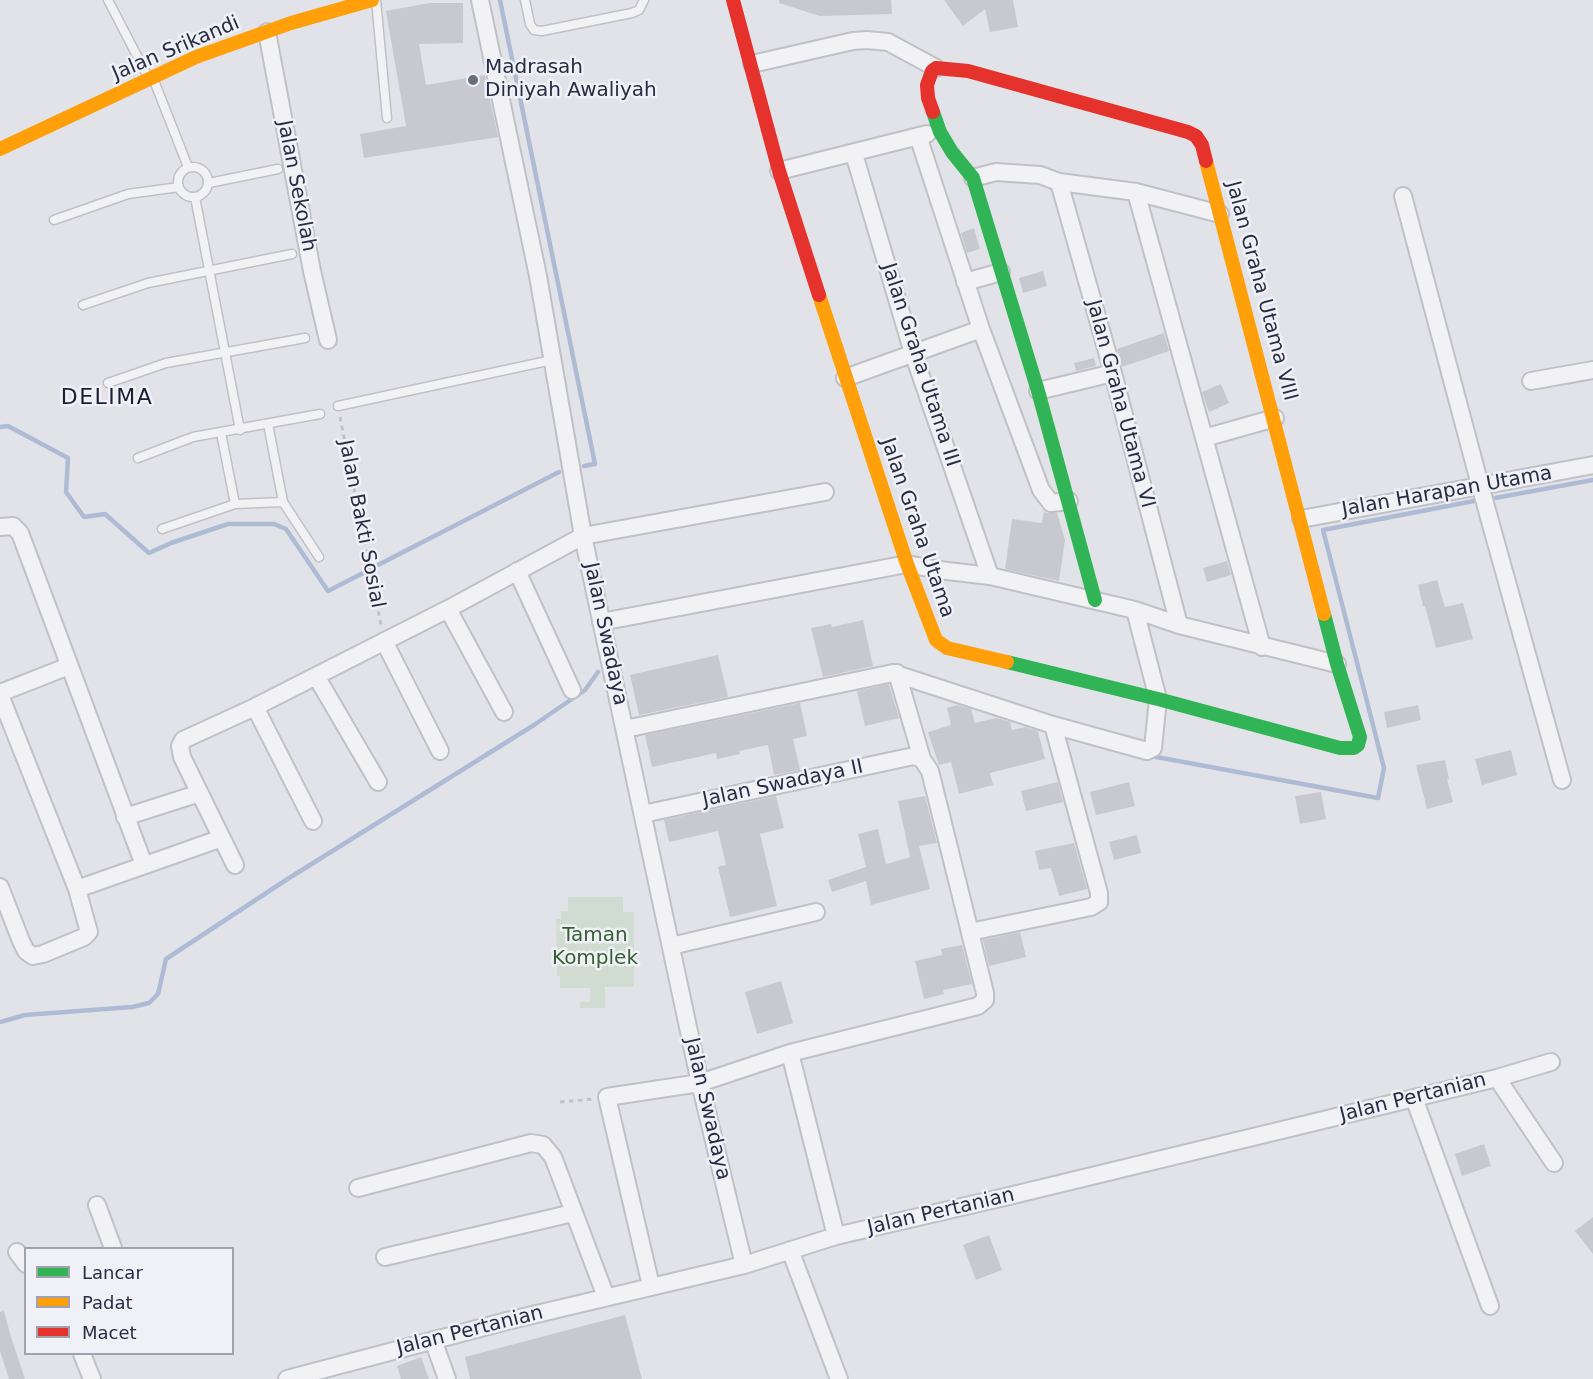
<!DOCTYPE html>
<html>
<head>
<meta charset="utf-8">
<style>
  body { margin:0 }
  #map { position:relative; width:1593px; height:1379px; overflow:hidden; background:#e2e3e8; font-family:"DejaVu Sans",sans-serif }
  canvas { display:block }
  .legend { position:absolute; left:24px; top:1247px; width:210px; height:108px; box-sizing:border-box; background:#eff1f7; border:2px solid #9fa3af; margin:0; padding:8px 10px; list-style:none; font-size:18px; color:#272d42 }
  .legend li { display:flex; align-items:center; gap:12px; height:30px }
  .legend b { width:30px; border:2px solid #9fa3af }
</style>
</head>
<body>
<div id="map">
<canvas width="1593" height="1379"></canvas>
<ul class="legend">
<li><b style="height:8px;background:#30b455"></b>Lancar</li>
<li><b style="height:8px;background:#ff9f0a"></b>Padat</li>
<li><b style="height:8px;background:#e5322d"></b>Macet</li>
</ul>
</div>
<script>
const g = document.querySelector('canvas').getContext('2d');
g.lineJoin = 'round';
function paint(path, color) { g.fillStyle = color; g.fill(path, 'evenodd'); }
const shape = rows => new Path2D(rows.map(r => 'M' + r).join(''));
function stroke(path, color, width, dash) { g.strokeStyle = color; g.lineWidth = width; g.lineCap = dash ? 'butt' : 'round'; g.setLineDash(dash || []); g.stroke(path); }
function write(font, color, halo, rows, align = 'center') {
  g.font = font + ' "DejaVu Sans",sans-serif'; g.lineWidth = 5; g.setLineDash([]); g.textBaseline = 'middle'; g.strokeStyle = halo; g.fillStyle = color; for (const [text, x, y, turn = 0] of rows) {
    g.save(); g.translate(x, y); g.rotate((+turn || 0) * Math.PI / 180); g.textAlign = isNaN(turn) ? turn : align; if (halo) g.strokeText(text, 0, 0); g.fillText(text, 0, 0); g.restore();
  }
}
const green = shape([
  [568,897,623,897,623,912,634,912,634,987,605,987,605,1008,580,1008,580,1002,590,1002,590,988,560,988,560,976,557,976,556,919,561,919,561,911,568,911]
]);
const stream = shape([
  [500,0,595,464,584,466],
  [0,427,8,426,68,458,66,492,84,517,105,514,149,553,171,543,228,524,274,524,286,529,328,591,363,573],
  [1495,498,1593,480],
  [378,565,559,472],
  [1151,756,1378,798,1384,768,1323,530,1474,501],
  [0,1022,25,1015,132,1007,149,1003,158,994,166,959,286,880,534,725,585,690,598,672]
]);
const building = shape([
  [779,0,891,0,892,14,820,16,779,3],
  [944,0,1013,0,1018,27,990,32,985,9,963,26],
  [429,3,463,3,463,43,419,44,426,85,485,75,498,137,364,158,360,134,406,126,386,11],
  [974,228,980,249,967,253,961,233],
  [1043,271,1047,286,1023,293,1019,278],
  [1164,333,1169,351,1122,367,1117,349],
  [1094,358,1096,366,1076,371,1074,363],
  [1221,384,1229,403,1209,412,1202,392],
  [1044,511,1047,513,1057,513,1065,540,1059,581,1005,569,1012,519,1042,523],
  [1227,561,1231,575,1207,582,1203,568],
  [1437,580,1445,607,1463,603,1473,639,1436,648,1425,606,1423,606,1418,585],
  [863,620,873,666,823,677,811,628,831,624,832,627],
  [718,655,728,697,639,715,630,675],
  [889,684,899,718,865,726,857,691],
  [800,703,807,736,793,739,800,770,774,775,768,745,739,751,740,754,717,759,716,753,652,767,645,735],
  [957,705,971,709,975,723,996,718,1010,722,1012,730,1026,727,1038,731,1045,759,990,773,993,785,959,794,951,762,939,765,928,732,951,725,947,708],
  [1418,705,1421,720,1387,728,1384,712],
  [1511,750,1517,775,1482,785,1475,759],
  [1445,760,1449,779,1447,779,1453,802,1427,809,1416,765],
  [1058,782,1063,802,1026,811,1021,791],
  [1129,782,1135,806,1096,815,1090,792],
  [1321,792,1326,819,1300,824,1295,796],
  [776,796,784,828,760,834,777,906,730,917,718,867,726,865,718,831,669,842,664,820],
  [925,796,937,843,919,846,930,889,871,905,866,881,832,892,828,880,866,867,858,834,878,829,886,864,910,857,898,801],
  [1137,835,1141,853,1114,860,1109,842],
  [1074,843,1087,889,1059,896,1051,868,1039,870,1035,851],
  [1020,932,1026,957,989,966,983,940],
  [962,945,972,984,943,990,944,994,924,999,915,961,942,955,941,949],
  [781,981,793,1023,757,1034,745,992],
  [1484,1144,1491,1166,1462,1176,1455,1154],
  [1593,1217,1593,1254,1575,1231],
  [989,1235,1002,1270,976,1280,963,1245],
  [4,1311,11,1337,25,1379,9,1379,0,1351,0,1312],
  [625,1315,642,1379,470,1379,465,1357],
  [421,1357,429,1379,401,1379,397,1366]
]);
const path = shape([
  [340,417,381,625],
  [560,1102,593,1099]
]);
const lane = shape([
  [108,0,149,79],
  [376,0,387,118],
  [525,0,530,24,534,30,542,31,632,13,639,10,644,0],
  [153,78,188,167],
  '178 182a15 15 0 1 1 30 0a15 15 0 1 1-30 0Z',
  [209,183,278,169],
  [195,197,240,430],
  [54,220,128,194,179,187],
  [83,305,148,283,292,254],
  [108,383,166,363,305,338],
  [338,406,552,360],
  [268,424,283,502],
  [221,433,235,504],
  [138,458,193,437,320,414],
  [162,529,235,504,283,502,319,557]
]);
const street = shape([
  [480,0,538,276,583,536,700,1083,744,1265],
  [267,32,312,271,328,340],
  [752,64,853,41,867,40,888,42,936,68],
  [918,136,981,329,1041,490,1051,503,1069,501],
  [854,154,913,353,990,576],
  [779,171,927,134],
  [973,178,996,172,1040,175,1059,182,1136,192,1220,214],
  [1059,182,1113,373,1179,625],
  [1136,192,1262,647],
  [1403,196,1480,485,1562,780],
  [965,282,1001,272],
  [845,378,981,329],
  [1531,381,1593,370],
  [1038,391,1113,373],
  [1204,438,1275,418],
  [1301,519,1593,465],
  [0,527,13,526,20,533,144,865],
  [517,571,572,690],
  [448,609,504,712],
  [601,622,907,564,939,570,990,576,1135,610,1179,625,1337,664],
  [384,641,440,751],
  [316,676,378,782],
  [0,693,69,666],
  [0,695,77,889,89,932,84,937,43,954,33,956,30,954,26,951,21,941,0,887],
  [255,707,313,821],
  [625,729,893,673,1053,725,1147,751,1153,748,1158,699,1135,610],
  [643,814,914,756,922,759],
  [125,817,200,793],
  [235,865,182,757,180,746,183,740,255,707,448,609,583,536,825,492],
  [77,889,222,838],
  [970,932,1091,907,1099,902,1099,893,1053,725],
  [671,946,816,912],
  [790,1053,836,1236],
  [1497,1078,1551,1062],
  [1414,1098,1490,1306],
  [358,1188,531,1143,543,1145,553,1157,606,1297],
  [97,1205,113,1248],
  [790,1250,839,1379],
  [17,1252,26,1264],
  [385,1257,573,1213],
  [651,1286,607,1097,700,1083,790,1053,978,1006,985,1000,985,993,930,771,922,759,897,673],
  [433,1340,447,1379],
  [82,1354,92,1379],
  [287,1379,507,1321,744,1265,836,1236,1009,1196,1497,1078,1554,1163]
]);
const fast = shape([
  [933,112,940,132,952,152,973,178,1038,391,1095,600],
  [1007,662,1158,699,1340,748,1354,748,1358,745,1360,737,1337,664,1324,614]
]);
const slow = shape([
  [0,149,196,57,291,23,372,0],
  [1206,161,1324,614],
  [819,295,907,564,936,640,947,648,1007,662]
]);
const jam = shape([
  [733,0,779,171,819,295],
  [933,112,928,98,927,85,932,71,936,68,968,71,1188,132,1196,136,1202,145,1206,161]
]);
const markers = [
  [473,80,6,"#686d7c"]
];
const streetNames = [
  ["Jalan Srikandi",176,49,-23],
  ["Jalan Sekolah",296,186,79],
  ["Jalan Graha Utama VIII",1261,291,75],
  ["Jalan Graha Utama III",920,365,72],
  ["Jalan Graha Utama VI",1120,404,75],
  ["Jalan Harapan Utama",1447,492,-10],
  ["Jalan Bakti Sosial",361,524,79],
  ["Jalan Graha Utama",917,528,71],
  ["Jalan Swadaya",605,634,78],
  ["Jalan Swadaya II",783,784,-12],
  ["Jalan Pertanian",1413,1098,-14],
  ["Jalan Swadaya",707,1109,77],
  ["Jalan Pertanian",941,1212,-13],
  ["Jalan Pertanian",470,1331,-14]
];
const poiNames = [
  ["Madrasah",485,68],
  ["Diniyah Awaliyah",485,91]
];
const parkNames = [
  ["Taman",595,936],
  ["Komplek",595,959]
];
const quarterNames = [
  ["DELIMA",107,398]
];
paint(green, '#d0dbd2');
stroke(stream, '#aebbd5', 4.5);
paint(building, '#c8c9ce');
stroke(lane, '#c0c1c6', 11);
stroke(street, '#c0c1c6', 20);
stroke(path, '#c1c2c8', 3, [4.5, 4.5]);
stroke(lane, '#f2f2f4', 8);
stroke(street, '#f2f2f4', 16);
stroke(fast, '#30b455', 14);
stroke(slow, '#ff9f0a', 14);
stroke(jam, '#e5322d', 14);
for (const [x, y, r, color] of markers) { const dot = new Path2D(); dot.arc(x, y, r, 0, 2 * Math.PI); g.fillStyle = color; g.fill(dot); stroke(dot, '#eff1f7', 2); }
write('20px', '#272d42', '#eff1f7', streetNames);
write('20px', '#272d42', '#eff1f7', poiNames, 'left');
write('20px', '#355f33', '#eff1f7', parkNames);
g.letterSpacing = '1.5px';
write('22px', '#191e33', '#eff1f7', quarterNames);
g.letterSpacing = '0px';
</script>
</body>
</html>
